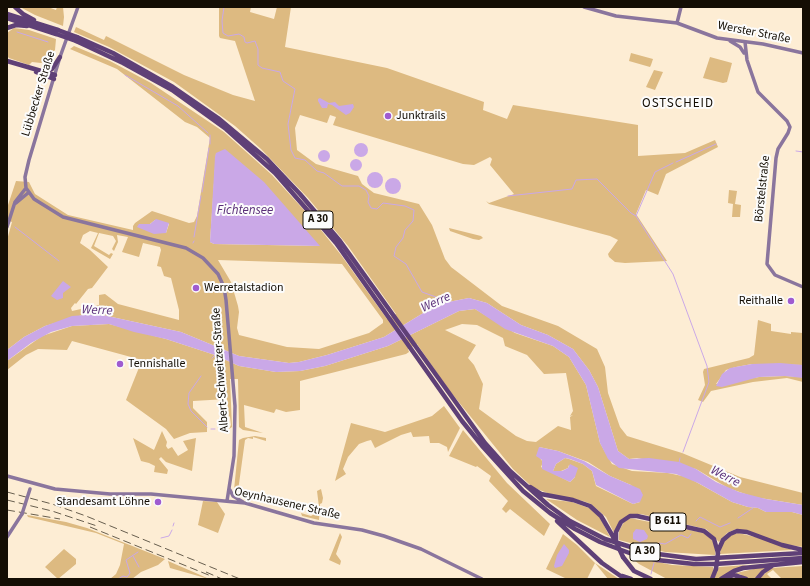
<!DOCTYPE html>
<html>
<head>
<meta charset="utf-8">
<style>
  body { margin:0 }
  #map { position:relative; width:810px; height:586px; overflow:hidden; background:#fdedd4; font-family:"Source Sans 3",sans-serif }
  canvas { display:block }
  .frame { position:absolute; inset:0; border:8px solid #140e04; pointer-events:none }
</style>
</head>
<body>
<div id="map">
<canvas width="810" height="586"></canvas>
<div class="frame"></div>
</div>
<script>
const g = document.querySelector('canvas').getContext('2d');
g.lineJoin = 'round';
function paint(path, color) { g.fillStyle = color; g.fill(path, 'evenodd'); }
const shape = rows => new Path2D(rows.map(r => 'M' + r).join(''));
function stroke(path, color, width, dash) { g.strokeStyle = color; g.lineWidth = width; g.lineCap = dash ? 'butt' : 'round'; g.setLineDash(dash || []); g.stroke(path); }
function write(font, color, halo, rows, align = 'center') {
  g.font = font + ' "Source Sans 3",sans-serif'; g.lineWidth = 4; g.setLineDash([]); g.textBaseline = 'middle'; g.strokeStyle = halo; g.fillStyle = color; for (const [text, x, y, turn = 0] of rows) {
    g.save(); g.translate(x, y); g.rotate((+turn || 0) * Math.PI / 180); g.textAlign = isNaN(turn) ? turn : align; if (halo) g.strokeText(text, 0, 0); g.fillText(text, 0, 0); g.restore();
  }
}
const green = shape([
  [20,7,48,7,56,10,57,7,63,7,64,17,63,26,35,15],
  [219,7,251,7,250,12,274,19,277,7,291,7,285,47,387,68,484,102,483,110,507,119,513,105,638,125,638,156,685,153,715,140,718,147,666,174,658,195,646,190,636,214,667,261,625,263,615,262,609,257,608,254,618,240,610,236,489,204,486,201,489,203,514,194,490,165,492,159,490,157,474,165,463,164,333,125,336,117,330,115,327,123,300,115,295,128,297,150,316,164,358,176,362,184,374,193,419,204,432,225,445,259,451,267,502,306,558,326,597,349,605,367,608,393,620,427,627,436,682,453,740,477,803,493,803,505,754,497,728,488,696,469,637,458,629,459,618,451,598,387,589,370,573,349,548,335,521,325,487,303,469,298,438,304,384,337,327,355,299,362,289,363,239,356,181,332,98,314,86,314,45,326,24,337,7,350,7,240,12,222,7,220,7,208,16,181,29,182,35,194,68,215,133,230,133,226,135,223,152,211,189,223,194,222,197,216,210,138,197,127,185,122,117,69,70,49,74,46,110,61,151,83,224,132,272,175,313,220,341,255,387,319,396,314,348,246,308,198,261,149,235,126,174,82,109,47,74,32,76,27,104,40,106,36,184,75,233,95,255,101,235,41,220,38,219,36],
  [216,153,319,246,214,244,210,242],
  [155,220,169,224,166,233,143,224,150,224],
  [90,231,98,233,91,248,110,259,113,254,111,253,109,255,94,246,99,233,113,236,116,241,112,249,114,251,118,242,117,235,128,237,122,252,139,257,143,243,160,247,161,250,157,266,161,267,164,276,171,278,179,310,179,320,118,304,105,294,99,295,99,305,72,311,71,308,75,303,76,304,88,289,92,288,108,267,90,250,80,243,83,235],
  [218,260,342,264,383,320,383,323,369,333,319,349,287,347,239,335,237,328,239,312,238,306,231,282],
  [14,28,29,30,56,39,55,50,46,61,41,63,32,62,29,65,9,58,7,56,7,33],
  [631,53,653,59,651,65,650,67,629,61],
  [710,57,732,63,727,82,723,83,703,78],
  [654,70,663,72,655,90,646,87],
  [729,190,737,191,735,204,741,205,740,217,732,217,733,204,728,203],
  [449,228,481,236,483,238,479,240,473,239,450,231],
  [475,309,515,333,553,346,569,357,586,385,600,443,612,464,632,471,668,473,687,477,732,502,748,507,758,508,766,512,792,512,803,515,803,547,784,544,736,529,727,533,719,542,706,529,641,514,622,519,614,533,606,517,591,504,583,501,550,494,537,489,530,485,513,469,449,390,417,344,408,349,409,352,406,354,300,381,300,410,286,412,276,409,274,413,244,405,245,427,263,433,243,430,239,427,238,379,230,379,232,427,229,429,231,425,230,417,229,416,227,399,193,401,193,408,207,422,207,432,190,433,174,439,166,429,126,400,142,360,72,341,67,350,38,349,26,355,7,370,7,361,42,336,72,326,109,324,166,339,215,355,239,366,276,372,300,371,325,366,388,346,459,311],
  [462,324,477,325,503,338,505,346,527,355,544,374,566,373,573,411,570,416,573,415,570,417,571,430,558,426,536,442,527,441,516,436,479,409,483,384,474,365,468,358,476,345,445,330],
  [539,447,558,451,588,462,610,476,631,485,640,502,633,504,596,486,592,471,583,464,569,459,565,458,556,464,553,471,561,471,568,468,569,465,575,477,570,482,541,467,543,462,539,457],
  [758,320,771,324,771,331,791,334,791,332,803,333,803,365,752,364,736,367,726,370,716,384,759,377,785,376,801,377,803,378,803,382,787,378,753,382,711,391,703,402,698,400,705,385,703,372,704,369,749,358,754,355],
  [444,406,460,428,448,452,447,447,439,443,430,443,429,436,413,437,411,432,401,435,375,448,371,440,367,441,359,444,348,457,343,469,346,474,335,481,351,423,385,432,432,416],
  [463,430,507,483,550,524,544,536,510,509,506,513,502,509,508,501,489,481,491,476,477,466,476,467,449,456],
  [162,431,167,442,166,446,168,449,172,447,178,456,188,450,183,441,196,438,192,471,166,462,161,457,159,459,168,470,167,474,154,472,155,466,149,463,141,461,133,438,154,450],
  [255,436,266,438,266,441,253,437,253,439,248,438,245,440,238,491,235,492,234,490,239,440,243,438],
  [321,489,323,498,322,503,320,504,319,520,302,516,301,513,311,516,318,512,319,507,317,491],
  [546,499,572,502,589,508,599,516,610,537,577,520],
  [203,501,217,502,225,514,218,533,198,525],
  [27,515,66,522,87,528,165,559,158,565,141,572,132,579,110,579,116,574,120,565,124,544,96,533,28,517],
  [630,518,704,533,714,542,716,547,715,555,665,552,619,540,619,531,624,522],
  [340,533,342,537,336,554,341,561,340,565,329,560],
  [738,533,760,538,792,550,720,554,721,546,725,540,731,535],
  [563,534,577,545,595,563,619,579,608,579,595,563,587,579,567,579,546,569],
  [64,549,76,559,76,564,58,579,45,567],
  [629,556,672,565,713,567,714,571,710,579,667,579,639,564],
  [168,561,198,574,209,579,170,568],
  [747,565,735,569,718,579,714,579,719,567],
  [771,565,756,579,747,579,740,574,732,574],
  [803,566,803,579,782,579,773,570,767,574,772,579,759,579,771,568]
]);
const water = shape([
  [320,98,329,103,335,102,339,106,353,104,354,107,350,113,346,115,332,105,328,104,327,108,322,108,318,101,318,99],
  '354 150a7 7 0 1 1 14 0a7 7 0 1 1-14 0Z',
  [225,149,264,182,320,246,214,244,210,242,215,157,216,153],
  '318 156a6 6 0 1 1 12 0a6 6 0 1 1-12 0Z',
  '350 165a6 6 0 1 1 12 0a6 6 0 1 1-12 0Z',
  '367 180a8 8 0 1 1 16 0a8 8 0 1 1-16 0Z',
  '385 186a8 8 0 1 1 16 0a8 8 0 1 1-16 0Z',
  [156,219,169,223,166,233,154,234,137,227,139,224,150,224],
  [63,281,71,287,63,293,63,298,57,300,51,296],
  [469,298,487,303,521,325,548,335,573,349,589,370,598,387,618,451,629,459,649,458,679,462,696,469,716,482,739,492,766,499,803,505,803,515,792,512,766,512,758,508,748,507,732,502,698,483,676,474,619,468,608,459,600,443,586,385,569,357,553,346,505,329,475,309,459,311,388,346,325,366,300,371,276,372,239,366,215,355,166,339,134,332,109,324,72,326,51,332,31,343,7,361,7,350,24,337,45,326,72,316,98,314,181,332,239,356,289,363,299,362,327,355,384,337,438,304],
  [780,363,803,365,803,378,785,376,759,377,722,387,716,386,722,374,730,368,752,364],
  [539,447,558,451,584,461,610,476,631,485,640,489,643,495,640,502,633,504,596,485,592,471,583,464,570,459,565,458,556,464,553,471,562,471,568,468,570,464,578,468,575,477,570,482,542,469,542,460,536,456],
  [636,529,644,530,648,536,647,539,640,542,633,539,633,533],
  [564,544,569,550,569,553,562,566,555,568,554,566,557,555]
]);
const stream = shape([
  [224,7,222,21,223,33,228,36,239,34,244,37,245,42,247,43,255,41,258,49,258,65,262,68,280,72,283,81,295,89,288,124,291,150,295,158,305,160,317,171,324,173,342,186,359,186,366,190,369,196,368,202,371,208,377,209,383,203,405,206,414,210,413,221,405,230,403,238,396,247,394,256,406,264,422,292,436,297,439,304],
  [17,32,48,42],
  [125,75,178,106,208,133],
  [210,144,210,135],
  [796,151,803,152],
  [676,162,716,144],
  [673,163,655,172,636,216,673,274,707,366,709,382,683,452],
  [202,192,209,148],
  [508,196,572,189,576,180,597,179,631,213,636,216],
  [15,227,59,261],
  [194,237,201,196],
  [193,243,194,241],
  [212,358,216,354],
  [201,376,189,393,188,404,191,411,207,427],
  [211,429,215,429],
  [679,463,680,458],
  [738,518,753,508],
  [696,521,700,517,720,527,730,523],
  [173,526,174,523],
  [161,538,169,536,172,530],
  [656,550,659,543,665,544,681,535,688,538,691,534],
  [133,556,139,567],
  [651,574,654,563],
  [118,579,123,576,127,577,130,573,126,560,138,552]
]);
const secondary = shape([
  [78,7,60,57,29,160,25,177,26,188,34,199,63,217,186,248,203,258,218,274,224,287,226,300,235,406,234,456,227,501],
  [584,7,616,16,677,23,717,38,763,44,803,53],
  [677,23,681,7],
  [730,41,740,47,744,53],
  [745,42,747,60,758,92,787,121,790,127,788,133,778,149,776,158,767,264,775,275,803,287],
  [16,203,28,193],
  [7,227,15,202,26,188],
  [7,476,55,489,110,494,151,494,245,503,314,523,362,530,384,536,421,549,482,579],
  [230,490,233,496,243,502],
  [7,537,22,514]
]);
const highway = shape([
  [15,7,23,14,34,20],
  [7,14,58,30],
  [7,18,56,34],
  [7,28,16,25,27,26],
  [77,37,113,53,173,87,218,118,267,159,300,194,340,241,485,443,510,471,548,505,570,521,605,539,650,553,696,559,803,553],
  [76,41,123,63,172,90,226,129,275,173,336,243,462,421,483,447,523,491,550,513,575,529,600,542,632,554,657,560,694,564,715,564,803,558],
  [7,61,55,75],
  [45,71,52,69,60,57],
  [36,72,54,79],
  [530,487,541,494,573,500,590,506,601,516,615,540],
  [557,521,602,563,625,579],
  [616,542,616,532,621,522,630,516,637,516,704,531,714,539,718,553],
  [718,551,723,540,730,534,737,531,747,532,782,545,803,550],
  [623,557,634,571,651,579],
  [622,576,631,579],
  [727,577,734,575,746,579],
  [712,579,716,569],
  [721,579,734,571,743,568,803,562],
  [757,579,763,572,772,566]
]);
const rail = shape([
  [7,492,52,504,86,516,240,579],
  [7,500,52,511,97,526],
  [7,510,60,519],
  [90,527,211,576],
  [206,572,222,579]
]);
const secondaryBridge = shape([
  [22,514,30,489]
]);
const highwayBridge = shape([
  [58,30,77,37],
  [56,34,76,41],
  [616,542,623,557],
  [716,569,718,553]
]);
const markers = [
  [388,116,4,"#9f5bd0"],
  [196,288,4,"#9f5bd0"],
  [791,301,4,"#9f5bd0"],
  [120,364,4,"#9f5bd0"],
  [158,502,4,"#9f5bd0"]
];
const shields = [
  [318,220,30],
  [668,522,36],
  [645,552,30]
];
const shieldNames = [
  ["A 30",318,220],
  ["B 611",668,522],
  ["A 30",645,552]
];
const streetNames = [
  ["Werster Straße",754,33,11],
  ["Lübbecker Straße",39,94,-73],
  ["Börstelstraße",763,189,-84],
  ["Albert-Schweitzer-Straße",221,370,-94],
  ["Oeynhausener Straße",287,504,13]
];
const poiNames = [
  ["Junktrails",396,116],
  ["Werretalstadion",204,288],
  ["Reithalle",783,301,"right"],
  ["Tennishalle",128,364],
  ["Standesamt Löhne",150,502,"right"]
];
const neighbourhoodNames = [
  ["OSTSCHEID",678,104]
];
const waterNames = [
  ["Fichtensee",245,211],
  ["Werre",436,303,-25],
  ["Werre",97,311,2],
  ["Werre",725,477,27]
];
paint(green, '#ddba81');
paint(water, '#caa8e7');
stroke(stream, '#caa8e7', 1);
stroke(secondary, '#8a759d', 3.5);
stroke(highway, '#5f4077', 4.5);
stroke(rail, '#675e4e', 1, [8, 4]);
stroke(secondaryBridge, '#8a759d', 3.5);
stroke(highwayBridge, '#5f4077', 4.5);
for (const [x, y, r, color] of markers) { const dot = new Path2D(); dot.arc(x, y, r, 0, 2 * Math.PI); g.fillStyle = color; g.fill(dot); stroke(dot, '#fcfcfc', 1.5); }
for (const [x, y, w] of shields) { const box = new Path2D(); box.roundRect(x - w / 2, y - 9, w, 18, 3); g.fillStyle = '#fcfcfc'; g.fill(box); stroke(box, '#140e04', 1); }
write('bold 11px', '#140e04', null, shieldNames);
write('12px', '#140e04', '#fcfcfc', streetNames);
write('12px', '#140e04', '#fcfcfc', poiNames, 'left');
g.letterSpacing = '1px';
write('13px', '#140e04', '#fcfcfc', neighbourhoodNames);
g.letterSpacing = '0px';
write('italic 13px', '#592e78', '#fcfcfc', waterNames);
</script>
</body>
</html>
